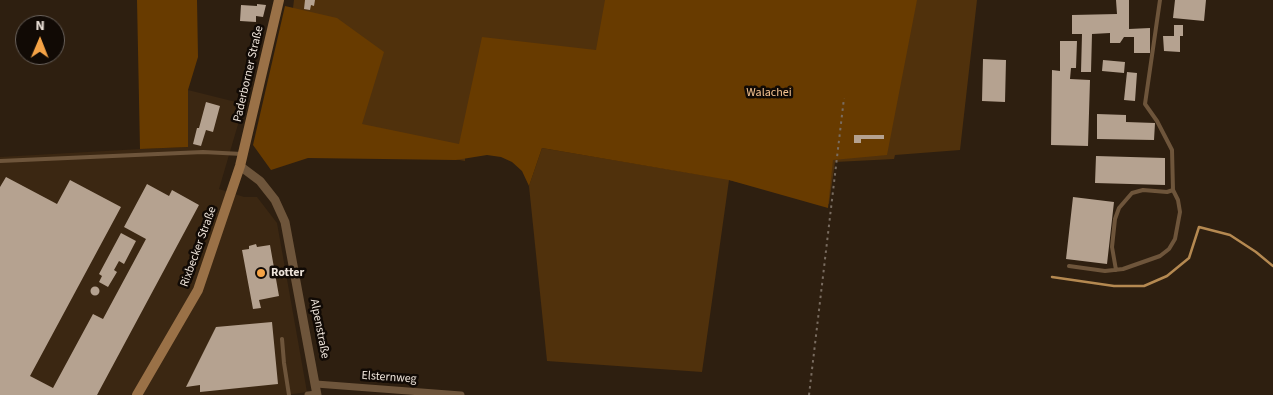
<!DOCTYPE html>
<html>
<head>
<meta charset="utf-8">
<style>
  body { margin:0 }
  #map { position:relative; width:1273px; height:395px; overflow:hidden; background:#2e1f10; font-family:"Source Sans 3",sans-serif }
  canvas { display:block }
  .north { position:absolute; left:15px; top:15px; width:50px; height:50px; box-sizing:border-box; background:#110a05; border:1px solid #69615b; border-radius:50%; rotate:1deg; font-size:14px; font-weight:700; line-height:20px; text-align:center; color:#eee4db }
  .north::after { content:''; display:block; margin:auto; width:18px; height:22px; background:#f5a346; clip-path:polygon(50% 0,100% 100%,50% 72%,0 100%) }
</style>
</head>
<body>
<div id="map">
<canvas width="1273" height="395"></canvas>
<div class="north">N</div>
</div>
<script>
const g = document.querySelector('canvas').getContext('2d');
g.lineJoin = 'round';
function paint(path, color) { g.fillStyle = color; g.fill(path, 'evenodd'); }
const shape = rows => new Path2D(rows.map(r => 'M' + r).join(''));
function stroke(path, color, width, dash) { g.strokeStyle = color; g.lineWidth = width; g.lineCap = dash ? 'butt' : 'round'; g.setLineDash(dash || []); g.stroke(path); }
function write(font, color, halo, rows, align = 'center') {
  g.font = font + ' "Source Sans 3",sans-serif'; g.lineWidth = 5; g.setLineDash([]); g.textBaseline = 'middle'; g.strokeStyle = halo; g.fillStyle = color; for (const [text, x, y, turn = 0] of rows) {
    g.save(); g.translate(x, y); g.rotate((+turn || 0) * Math.PI / 180); g.textAlign = isNaN(turn) ? turn : align; if (halo) g.strokeText(text, 0, 0); g.fillText(text, 0, 0); g.restore();
  }
}
const built = shape([
  [188,90,244,104,219,189,244,197,257,197,277,223,307,392,287,395,0,395,0,157,140,149,188,147]
]);
const green = shape([
  [294,0,977,0,960,150,895,155,894,159,835,162,829,204,729,180,702,372,547,361,529,186,542,148,720,178,465,133,465,161,278,127]
]);
const forest = shape([
  [137,0,197,0,198,57,188,90,188,147,140,149],
  [605,0,917,0,887,155,833,160,828,208,729,180,542,148,529,186,522,171,512,162,501,157,487,155,456,160,308,158,271,170,253,145,285,6,337,18,384,52,362,124,459,144,482,37,596,50]
]);
const stream = shape([
  [1052,277,1114,286,1144,286,1167,276,1189,258,1199,227,1230,235,1256,252,1273,266]
]);
const building = shape([
  [305,0,315,0,314,6,311,5,310,10,304,9],
  [1116,0,1129,0,1129,29,1150,28,1150,53,1134,53,1134,37,1124,37,1120,43,1110,43,1110,33,1092,34,1091,72,1081,72,1082,34,1072,34,1072,15,1117,14],
  [1175,0,1206,0,1204,21,1173,18],
  [257,4,266,5,263,17,256,16,256,22,240,21,241,5,257,6],
  [1174,25,1183,25,1183,36,1180,36,1180,52,1164,51,1163,36,1174,36],
  [1060,41,1077,41,1076,68,1071,68,1070,79,1090,80,1088,146,1051,145,1052,70,1060,71],
  [983,59,1006,60,1005,102,982,101],
  [1103,60,1125,62,1124,73,1102,71],
  [1127,72,1137,73,1135,101,1124,100],
  [206,102,220,106,213,132,206,130,201,146,193,144,197,128,199,128],
  [1097,114,1126,115,1126,122,1155,123,1154,140,1097,139],
  [854,135,884,135,884,139,861,139,861,143,854,143],
  [1096,156,1165,158,1165,185,1095,183],
  [6,177,57,204,70,180,121,207,30,376,53,388,93,314,103,319,146,239,124,227,147,184,169,196,172,190,199,205,97,395,0,395,0,187],
  [1073,197,1114,202,1107,264,1066,259],
  [121,233,136,241,124,264,119,261,114,270,117,272,108,287,99,282,102,276,99,274],
  [256,244,257,247,270,245,279,296,259,300,261,308,253,309,242,250,249,249,249,246],
  '90.5 291a4.5 4.5 0 1 1 9 0a4.5 4.5 0 1 1-9 0Z',
  [272,322,278,384,200,392,200,385,186,387,216,327]
]);
const path = shape([
  [809,395,844,98]
]);
const service = shape([
  [0,161,203,152,242,154],
  [1069,266,1105,271,1123,269,1160,256,1169,249,1175,239,1180,212,1178,200,1173,190,1172,150,1157,121,1145,104,1160,0],
  [1116,270,1112,247,1115,219,1119,208,1132,193,1143,190,1167,192,1173,190],
  [282,339,284,363,289,395]
]);
const minor = shape([
  [316,384,461,395],
  [308,395,317,394]
]);
const tertiary = shape([
  [240,166,260,181,275,200,285,222,317,395]
]);
const secondary = shape([
  [137,395,198,290,240,166,279,0]
]);
const markers = [
  [261,273,5,"#f5a346"]
];
const streetNames = [
  ["Paderborner Straße",249,74,-77],
  ["Rixbecker Straße",199,247,-70],
  ["Alpenstraße",319,329,79],
  ["Elsternweg",389,378,4]
];
const parkNames = [
  ["Walachei",769,93]
];
const poiNames = [
  ["Rotter",271,273]
];
paint(built, '#3b2712');
paint(green, '#50310c');
paint(forest, '#683b00');
stroke(stream, '#b58951', 2.5);
paint(building, '#b5a290');
stroke(path, '#796c60', 2, [2.5, 4]);
stroke(service, '#6e553b', 4);
stroke(minor, '#6e553b', 7);
stroke(tertiary, '#6e553b', 9);
stroke(secondary, '#9a7147', 10);
for (const [x, y, r, color] of markers) { const dot = new Path2D(); dot.arc(x, y, r, 0, 2 * Math.PI); g.fillStyle = color; g.fill(dot); stroke(dot, '#110a05', 2); }
write('12px', '#eee4db', '#110a05', streetNames);
write('12px', '#f5c391', '#110a05', parkNames);
write('bold 12px', '#eee4db', '#110a05', poiNames, 'left');
</script>
</body>
</html>
